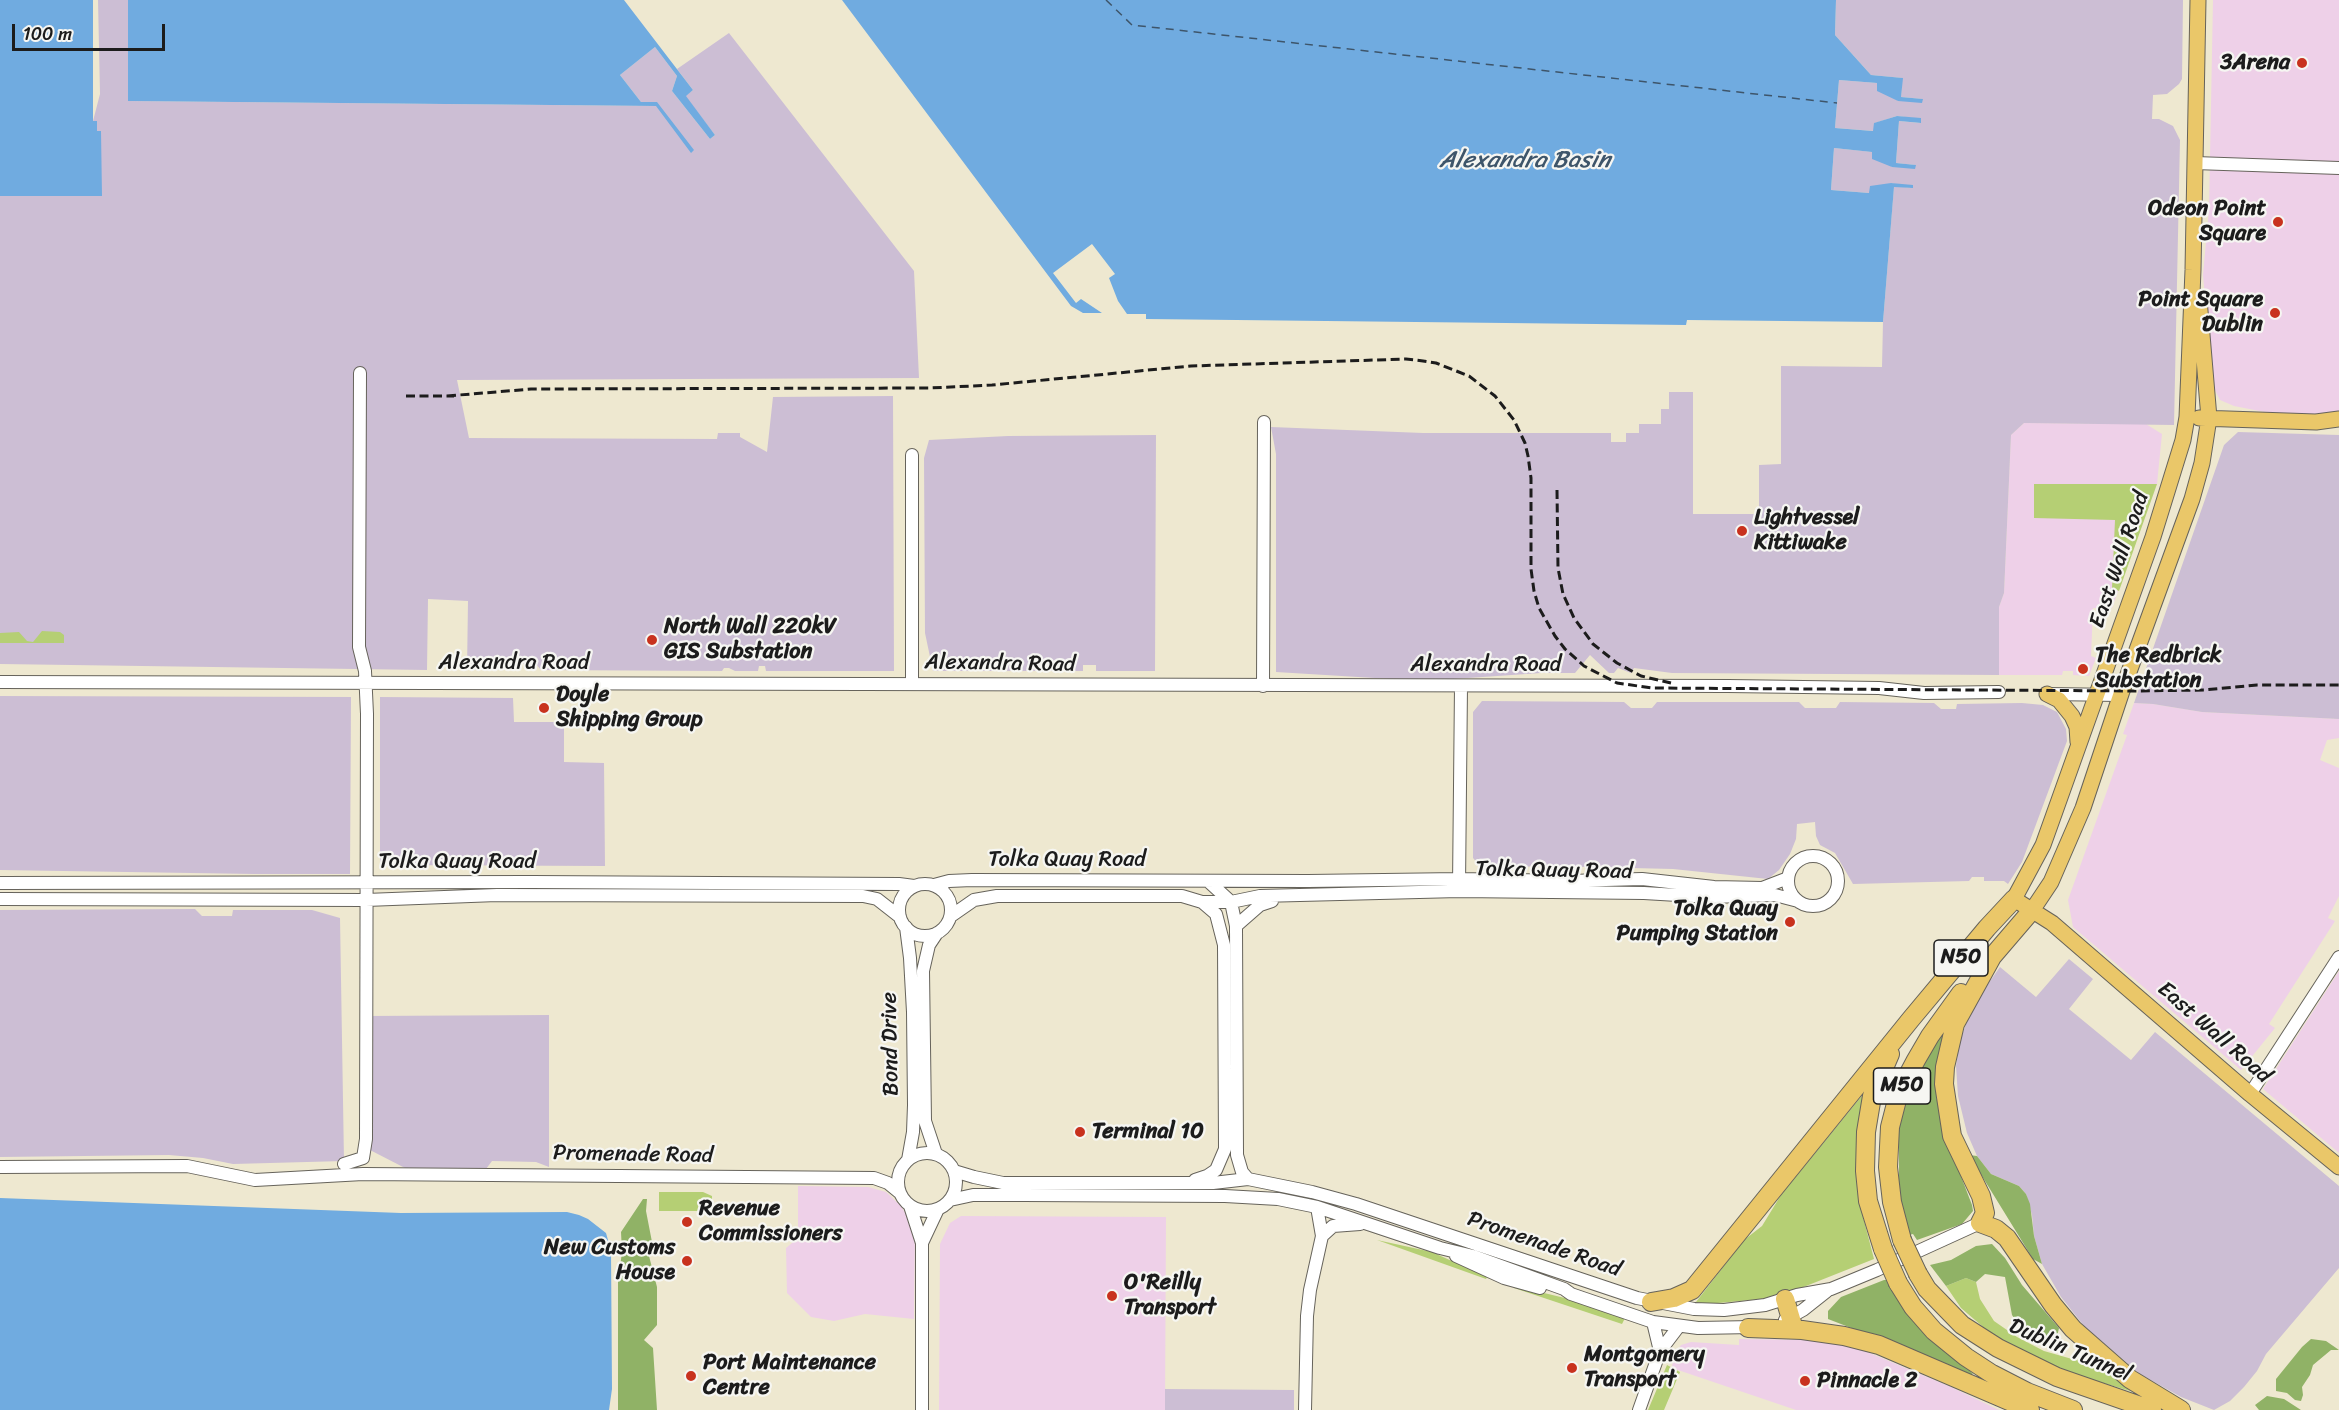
<!DOCTYPE html>
<html>
<head>
<meta charset="utf-8">
<style>
  body { margin:0 }
  #map { position:relative; width:2339px; height:1410px; overflow:hidden; background:#eee8d0; font-family:Sriracha,sans-serif }
  canvas { display:block }
  .scale { position:absolute; left:12px; top:24px; width:153px; height:27px; box-sizing:border-box; border:3px solid #1c1c1c; border-top:0; padding-left:8px; font-size:18px; line-height:21px; white-space:nowrap; color:#1c1c1c; -webkit-text-stroke:4px #f6f6f2; paint-order:stroke }
</style>
</head>
<body>
<div id="map">
<canvas width="2339" height="1410"></canvas>
<div class="scale">100 m</div>
</div>
<script>
const g = document.querySelector('canvas').getContext('2d');
g.lineJoin = 'round';
function paint(path, color) { g.fillStyle = color; g.fill(path, 'evenodd'); }
const shape = rows => new Path2D(rows.map(r => 'M' + r).join(''));
function stroke(path, color, width, dash) { g.strokeStyle = color; g.lineWidth = width; g.lineCap = dash ? 'butt' : 'round'; g.setLineDash(dash || []); g.stroke(path); }
function write(font, color, halo, rows, align = 'center') {
  g.font = font + ' Sriracha,sans-serif'; g.lineWidth = 4.5; g.setLineDash([]); g.textBaseline = 'middle'; g.strokeStyle = halo; g.fillStyle = color; for (const [text, x, y, turn = 0] of rows) {
    g.save(); g.translate(x, y); g.rotate((+turn || 0) * Math.PI / 180); g.textAlign = isNaN(turn) ? turn : align; if (halo) g.strokeText(text, 0, 0); g.fillText(text, 0, 0); g.restore();
  }
}
const built = shape([
  [2213,0,2339,0,2339,422,2316,422,2234,406,2220,400,2213,386,2203,275,2209,209],
  [2024,423,2146,424,2162,434,2157,484,2112,608,2093,608,2091,656,2096,658,2089,676,2073,675,2073,671,2063,671,2062,675,1999,675,1999,607,2004,593,2011,435],
  [2134,703,2153,704,2202,712,2339,719,2339,738,2327,740,2320,760,2339,768,2339,896,2328,918,2335,921,2269,1024,2275,1028,2241,1070,2073,927,2068,900,2127,735,2123,734],
  [2339,971,2339,1153,2263,1089],
  [798,1186,868,1187,886,1192,901,1206,915,1229,914,1319,865,1314,834,1321,811,1317,787,1293,786,1248,798,1238],
  [961,1216,1166,1217,1165,1410,939,1410,940,1244,950,1223],
  [1739,1339,1822,1340,1865,1351,1951,1387,1999,1410,1796,1410,1672,1368,1673,1357,1681,1345,1691,1342,1739,1345]
]);
const industrial = shape([
  [98,0,128,0,129,101,656,106,657,102,641,102,620,75,655,47,677,76,672,91,710,139,715,135,685,96,693,90,677,69,729,33,914,271,919,378,457,380,469,438,717,439,718,433,740,433,740,437,767,452,773,397,893,396,894,671,766,671,765,666,759,666,758,671,735,671,729,668,724,668,722,671,541,670,536,664,520,664,514,670,467,670,468,601,428,599,427,670,0,664,0,196,101,196,100,131,97,131,93,121,100,94],
  [1836,0,2183,0,2182,79,2179,84,2167,94,2153,95,2152,119,2159,119,2173,126,2180,140,2174,425,2024,423,2011,435,2004,593,1999,607,1999,675,1672,673,1634,668,1631,673,1618,668,1614,673,1609,673,1590,655,1575,673,1541,673,1424,681,1276,672,1276,454,1271,427,1423,433,1611,433,1611,442,1626,442,1626,433,1639,433,1639,424,1661,424,1661,409,1669,409,1669,392,1693,392,1693,514,1759,514,1759,465,1781,464,1781,366,1882,367,1883,322,1894,186,1913,188,1891,183,1869,193,1831,190,1834,148,1873,152,1892,167,1915,165,1896,163,1899,121,1920,123,1921,119,1897,116,1875,123,1874,131,1835,128,1839,80,1877,83,1898,101,1922,99,1901,97,1902,78,1871,75,1835,35],
  [2238,432,2339,435,2339,719,2202,712,2153,704,2134,703,2224,445],
  [1156,435,1155,671,1096,671,1096,665,1083,665,1083,671,933,671,925,633,924,458,929,440,1008,436],
  [0,696,351,697,350,874,254,874,0,870],
  [380,697,513,698,514,722,564,722,564,762,604,763,605,866,380,865],
  [1482,701,1624,702,1631,708,1652,708,1657,702,1799,702,1805,708,1836,708,1840,702,1934,703,1941,709,1956,709,1957,704,2022,703,2043,705,2057,712,2066,729,2067,741,2022,862,2008,884,2004,881,1984,881,1984,877,1972,877,1969,881,1853,884,1835,853,1820,845,1816,836,1815,822,1797,824,1796,839,1790,854,1779,870,1768,879,1673,869,1548,866,1482,868,1473,858,1473,712],
  [195,909,202,916,232,916,233,910,312,910,340,918,344,1161,233,1164,203,1158,169,1155,0,1157,0,910],
  [2069,959,2093,979,2069,1009,2131,1060,2155,1032,2339,1186,2339,1268,2266,1354,2257,1371,2244,1387,2230,1401,2214,1410,2181,1397,2140,1374,2084,1326,2061,1297,2042,1264,2034,1236,2032,1215,2026,1194,2019,1186,1991,1174,1977,1156,1967,1133,1958,1096,1956,1066,1960,1041,1966,1024,1983,991,2000,967,2036,997],
  [549,1015,549,1167,536,1162,492,1161,486,1169,405,1168,368,1149,365,1016],
  [1165,1389,1294,1390,1294,1410,1165,1410]
]);
const green = shape([
  [2034,484,2157,484,2119,591,2112,588,2115,520,2034,518],
  [42,631,60,632,64,635,64,643,0,643,0,633,19,632,27,641,33,642],
  [1869,1087,1861,1147,1861,1209,1874,1259,1796,1290,1762,1299,1707,1304,1696,1302,1744,1240,1762,1226,1781,1195],
  [659,1192,703,1192,712,1196,712,1211,659,1211],
  [1377,1240,1432,1252,1487,1277,1486,1279],
  [1966,1278,1976,1282,1980,1299,1994,1321,2017,1337,2044,1351,2072,1359,2098,1362,2137,1393,2076,1375,2027,1355,1989,1332,1961,1308,1946,1286],
  [1515,1286,1569,1299,1625,1318,1622,1324,1514,1288],
  [1667,1365,1680,1372,1664,1410,1648,1410]
]);
const forest = shape([
  [1950,1017,1937,1071,1936,1095,1942,1127,1972,1205,1973,1211,1962,1224,1917,1240,1913,1234,1909,1235,1899,1194,1899,1128,1904,1101,1912,1080],
  [1969,1155,1977,1156,1991,1174,2019,1186,2026,1194,2030,1204,2034,1236,2042,1264,2033,1259],
  [643,1199,647,1199,646,1211,652,1242,649,1256,657,1287,657,1325,644,1340,653,1348,657,1410,618,1410,618,1282,622,1252,621,1232],
  [1992,1244,2005,1258,2022,1285,2059,1328,2056,1341,2043,1340,2022,1329,2012,1315,2005,1277,1985,1274,1976,1282,1966,1278,1946,1286,1930,1265,1951,1260,1976,1246],
  [1884,1280,1887,1280,1889,1286,1973,1374,1965,1376,1911,1351,1828,1319,1828,1311,1841,1297],
  [2311,1339,2326,1341,2339,1350,2331,1350,2313,1365,2310,1375,2302,1387,2303,1395,2301,1401,2295,1400,2287,1393,2276,1391,2276,1379,2302,1347],
  [2267,1396,2284,1399,2301,1410,2259,1410,2255,1405]
]);
const water = shape([
  [0,0,93,0,93,121,97,121,97,131,101,131,102,196,0,196],
  [128,0,624,0,693,90,686,96,715,135,710,139,672,91,677,76,655,47,620,75,641,102,657,102,694,150,691,153,656,106,128,101],
  [842,0,1836,0,1835,35,1871,75,1903,78,1901,97,1923,99,1922,103,1898,101,1877,91,1877,83,1839,80,1835,128,1873,131,1874,123,1897,116,1921,118,1921,123,1899,121,1896,163,1916,165,1915,169,1892,167,1872,159,1872,152,1834,148,1831,190,1869,193,1870,186,1891,183,1913,185,1913,188,1894,187,1883,322,1687,320,1686,325,1146,319,1146,314,1127,314,1118,301,1109,278,1115,274,1092,244,1053,273,1076,303,1081,299,1102,313,1083,313,1071,306],
  [0,1198,401,1213,567,1212,579,1215,588,1219,606,1233,611,1251,612,1389,609,1410,0,1410]
]);
const ferry = shape([
  [1106,0,1132,25,1837,103]
]);
const minor = shape([
  [2195,163,2339,168],
  [912,455,912,684],
  [0,682,1728,686,1879,688,1924,693,1999,692],
  [1263,686,1264,422],
  [2047,694,2121,695],
  '1788 881a25 25 0 1 1 50 0a25 25 0 1 1-50 0Z',
  [1208,881,1231,902,1236,926,1237,1155,1242,1172,1248,1179],
  [0,883,532,882,899,884,914,886],
  '899 910a26 26 0 1 1 52 0a26 26 0 1 1-52 0Z',
  [934,885,949,881,972,880,1308,881,1459,879,1569,881,1642,879,1714,887,1762,888,1788,878],
  [1459,886,1461,686],
  [0,899,366,900,497,895,863,896,877,899,900,917],
  [951,916,974,900,997,896,1182,896,1202,902,1231,902,1260,896,1459,891,1644,893,1711,897,1775,895,1798,901],
  [1236,926,1260,905,1272,901],
  [906,927,910,958,913,1012,914,1105,913,1132,908,1160],
  [2250,1094,2339,957],
  '898 1182a29 29 0 1 1 58 0a29 29 0 1 1-58 0Z',
  [936,1154,925,1121,923,971,929,945,937,933],
  [344,1164,363,1158,366,1139,367,714,365,671,359,647,360,373],
  [0,1167,187,1166,255,1180,363,1174,874,1178,888,1183,899,1192],
  [954,1171,974,1177,1003,1183,1213,1183,1248,1179,1312,1192,1356,1204,1637,1298,1694,1309,1724,1310,1765,1305,1797,1295,1831,1289,1877,1270,1980,1223],
  [1195,1180,1207,1176,1216,1170,1225,1149,1224,945,1216,914,1202,902],
  [950,1200,973,1195,1024,1195,1225,1196,1278,1199,1317,1207,1440,1248,1473,1256,1564,1289,1571,1294,1653,1322,1698,1328,1753,1327],
  [910,1206,922,1243,938,1209],
  [1322,1236,1333,1226,1360,1224],
  [922,1243,922,1410],
  [1456,1256,1504,1278,1540,1288],
  [1785,1320,1803,1310,1827,1291],
  [1653,1322,1660,1351],
  [1305,1410,1307,1316,1310,1290,1322,1236,1317,1207],
  [1639,1410,1660,1351,1679,1326]
]);
const major = shape([
  [2198,0,2193,270,2187,417,2183,440,2153,537,2043,845,2014,899,2052,923,2250,1094,2339,1167],
  [2199,418,2316,422,2339,419],
  [2047,694,2059,700,2072,716,2077,727,2078,742],
  [2033,909,2051,882,2083,808,2122,691,2192,499,2202,463,2209,418,2199,299]
]);
const highway = shape([
  [1992,957,1955,1024,1945,1067,1944,1084,1952,1136,1981,1196,1985,1213,1980,1223,1996,1229,2007,1238,2053,1305,2073,1329,2130,1379,2181,1410],
  [1985,965,2033,909],
  [1902,1240,1892,1202,1888,1167,1890,1127,1899,1092,1916,1060,1930,1036,1961,993],
  [1883,1249,1868,1201,1865,1171,1866,1132,1872,1096,1890,1054],
  [1918,1274,1927,1289,1962,1325,1998,1348,2057,1377,2152,1410],
  [1898,1283,1913,1307,1934,1331,1966,1357,1992,1374,2027,1392,2073,1410],
  [1785,1299,1794,1329],
  [1651,1302,1674,1298,1692,1290,1911,1019,1987,928,2014,899],
  [1748,1328,1802,1330,1844,1336,1879,1345,2030,1410]
]);
const rail = shape([
  [406,396,454,396],
  [447,396,531,389,930,388,992,385,1191,366,1406,359,1423,361,1436,363,1469,376,1495,396,1514,420,1525,443,1528,456,1531,478,1531,569,1534,591,1539,608,1555,636,1565,649,1584,666,1617,683,1652,688,2135,691,2204,690,2257,685,2339,685],
  [1557,490,1558,568,1563,594,1574,618,1593,644,1617,663,1641,676,1671,683]
]);
const highwayBridge = shape([
  [1902,1240,1918,1274],
  [1883,1249,1898,1283]
]);
const markers = [
  [2302,63,6,"#c8321e"],
  [2278,222,6,"#c8321e"],
  [2275,313,6,"#c8321e"],
  [1742,531,6,"#c8321e"],
  [652,640,6,"#c8321e"],
  [2083,669,6,"#c8321e"],
  [544,708,6,"#c8321e"],
  [1790,922,6,"#c8321e"],
  [1080,1132,6,"#c8321e"],
  [687,1222,6,"#c8321e"],
  [687,1261,6,"#c8321e"],
  [1112,1296,6,"#c8321e"],
  [1572,1368,6,"#c8321e"],
  [691,1376,6,"#c8321e"],
  [1805,1381,6,"#c8321e"]
];
const shields = [
  [1961,958,54],
  [1902,1086,57]
];
const shieldNames = [
  ["N50",1961,958],
  ["M50",1902,1086]
];
const poiNames = [
  ["3Arena",2290,63,"right"],
  ["Odeon Point",2266,209,"right"],
  ["Square",2266,234,"right"],
  ["Point Square",2263,300,"right"],
  ["Dublin",2263,325,"right"],
  ["Lightvessel",1754,518],
  ["Kittiwake",1754,543],
  ["North Wall 220kV",664,627],
  ["GIS Substation",664,652],
  ["The Redbrick",2095,656],
  ["Substation",2095,681],
  ["Doyle",556,695],
  ["Shipping Group",556,720],
  ["Tolka Quay",1778,909,"right"],
  ["Pumping Station",1778,934,"right"],
  ["Terminal 10",1092,1132],
  ["Revenue",699,1209],
  ["Commissioners",699,1234],
  ["New Customs",675,1248,"right"],
  ["House",675,1273,"right"],
  ["O'Reilly",1124,1283],
  ["Transport",1124,1308],
  ["Montgomery",1584,1355],
  ["Transport",1584,1380],
  ["Port Maintenance",703,1363],
  ["Centre",703,1388],
  ["Pinnacle 2",1817,1381]
];
const streetNames = [
  ["East Wall Road",2120,560,-71],
  ["Alexandra Road",514,663],
  ["Alexandra Road",1000,664,1],
  ["Alexandra Road",1486,665],
  ["Tolka Quay Road",1067,860],
  ["Tolka Quay Road",457,862],
  ["Tolka Quay Road",1554,871,1],
  ["East Wall Road",2214,1033,41],
  ["Bond Drive",891,1044,-91],
  ["Promenade Road",633,1155,1],
  ["Promenade Road",1544,1245,19],
  ["Dublin Tunnel",2070,1351,23]
];
const waterNames = [
  ["Alexandra Basin",1525,161]
];
paint(built, '#eed0e8');
paint(industrial, '#ccbed4');
paint(green, '#b5cf74');
paint(forest, '#90b266');
paint(water, '#70abe0');
stroke(ferry, '#3e556a', 1.5, [8, 6]);
stroke(minor, '#66635b', 14);
stroke(major, '#66635b', 17);
stroke(highway, '#66635b', 20);
stroke(minor, '#fff', 12);
stroke(major, '#eac769', 15);
stroke(highway, '#eac769', 18);
stroke(rail, '#1c1c1c', 3, [9, 4.5]);
stroke(highwayBridge, '#66635b', 20, []);
stroke(highwayBridge, '#eac769', 18);
for (const [x, y, r, color] of markers) { const dot = new Path2D(); dot.arc(x, y, r, 0, 2 * Math.PI); g.fillStyle = color; g.fill(dot); stroke(dot, '#f6f6f2', 2); }
for (const [x, y, w] of shields) { const box = new Path2D(); box.roundRect(x - w / 2, y - 18, w, 36, 4.5); g.fillStyle = '#f6f6f2'; g.fill(box); stroke(box, '#1c1c1c', 1.5); }
write('bold 21px', '#1c1c1c', null, shieldNames);
write('bold 22px', '#1c1c1c', '#f6f6f2', poiNames, 'left');
write('22px', '#1c1c1c', '#f6f6f2', streetNames);
write('italic 24px', '#3e556a', '#f6f6f2', waterNames);
</script>
</body>
</html>
